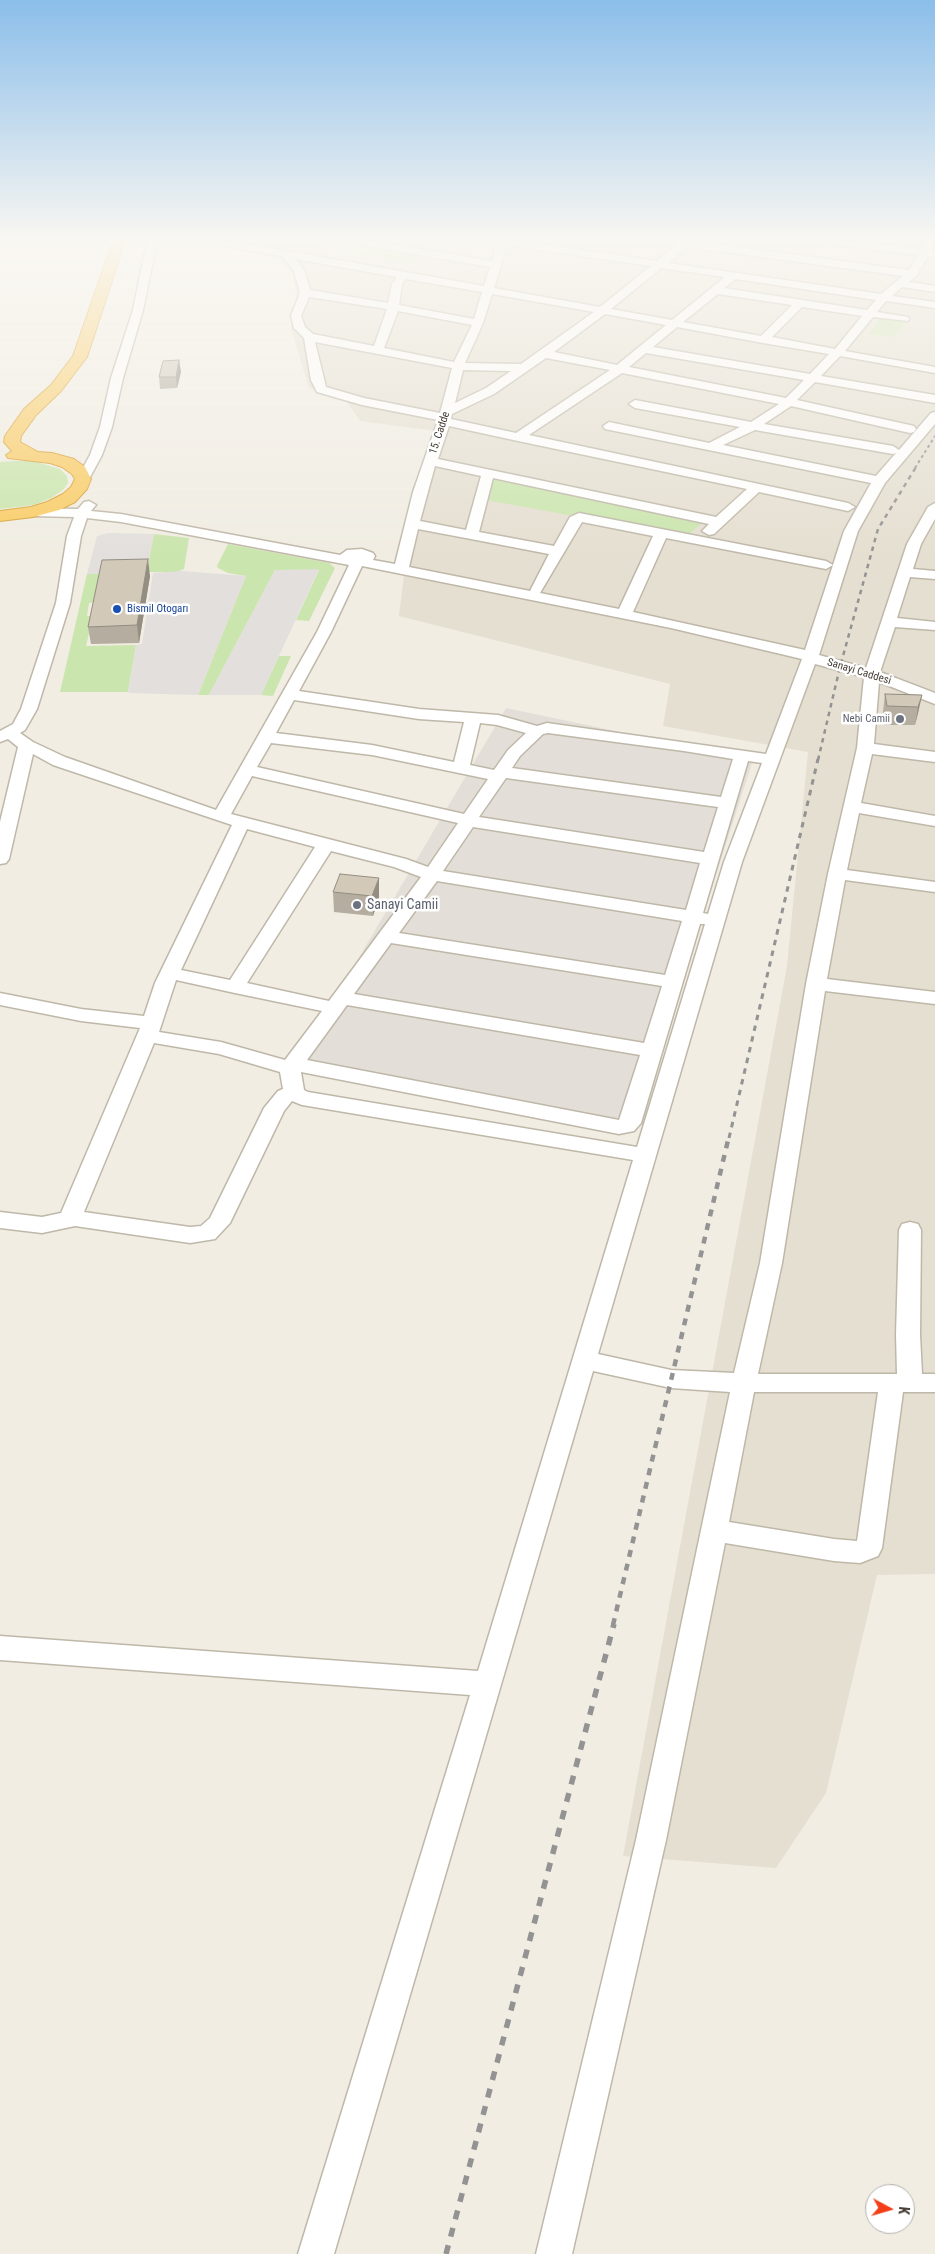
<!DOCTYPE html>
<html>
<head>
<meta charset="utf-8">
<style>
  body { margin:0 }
  #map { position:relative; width:935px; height:2254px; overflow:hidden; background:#f1ede3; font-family:"Roboto Condensed",sans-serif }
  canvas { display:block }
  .north { position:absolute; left:865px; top:2184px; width:50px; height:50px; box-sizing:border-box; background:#fff; border:1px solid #b4b1ae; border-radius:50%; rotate:96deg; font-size:14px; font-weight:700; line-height:20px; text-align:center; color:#433d34 }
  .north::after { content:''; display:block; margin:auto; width:18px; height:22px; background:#f33f18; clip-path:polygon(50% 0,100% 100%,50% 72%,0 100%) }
</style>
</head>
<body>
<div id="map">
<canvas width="935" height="2254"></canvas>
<div class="north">K</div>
</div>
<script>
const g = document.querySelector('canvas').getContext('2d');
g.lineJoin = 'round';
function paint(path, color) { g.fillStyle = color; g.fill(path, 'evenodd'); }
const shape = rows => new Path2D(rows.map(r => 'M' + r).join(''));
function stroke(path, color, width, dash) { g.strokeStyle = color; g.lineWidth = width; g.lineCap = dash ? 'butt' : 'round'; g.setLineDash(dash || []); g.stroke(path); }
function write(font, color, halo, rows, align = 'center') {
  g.font = font + ' "Roboto Condensed",sans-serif'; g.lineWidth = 5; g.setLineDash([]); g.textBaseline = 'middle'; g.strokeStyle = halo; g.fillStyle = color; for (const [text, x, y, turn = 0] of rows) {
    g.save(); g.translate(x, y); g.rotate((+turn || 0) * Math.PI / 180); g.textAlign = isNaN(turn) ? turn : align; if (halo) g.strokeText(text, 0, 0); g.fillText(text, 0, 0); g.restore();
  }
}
const residential = shape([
  [253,241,935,241,935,1574,877,1575,826,1793,776,1868,623,1856,787,966,808,752,663,726,670,684,399,616,406,558,444,432,360,421,344,398,309,388,291,329,291,311,297,301,292,273,280,260,261,254,267,249]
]);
const industrial = shape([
  [506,708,753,760,635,1127,298,1061]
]);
const education = shape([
  [367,241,486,241,494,242,485,261]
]);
const green = shape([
  [308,241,343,241,419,255,404,263,301,244],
  [880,318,907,321,894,337,869,334],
  [15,461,33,461,60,469,67,476,68,483,63,490,51,498,34,505,0,509,0,462],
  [489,478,702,523,686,536,480,499],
  [154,534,189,538,184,569,177,572,148,572,147,570],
  [228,544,329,563,335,568,309,621,296,620,319,570,275,570,209,695,198,695,246,576,228,573,218,568,217,566],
  [102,573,94,602,89,603,87,616,93,616,86,646,136,645,128,692,60,692,87,574],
  [279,656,291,656,273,696,261,695]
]);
const parking = shape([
  [108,533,154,534,147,570,148,572,87,574,97,536],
  [319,569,261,695,209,695,275,570],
  [181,571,246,576,198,695,130,693,128,692,136,645,142,644,153,573]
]);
const minor = shape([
  [147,241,157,241,143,310,123,378,112,427,102,455,89,479,88,482,78,482,77,479,90,455,100,427,111,378,133,310,147,241],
  [208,241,231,241,484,286,490,267,355,244,350,241,373,241,492,261,497,243,495,241,522,241,657,261,676,246,668,244,668,241,693,241,909,270,918,255,831,244,826,241,856,241,922,249,927,241,935,241,931,251,935,251,935,257,928,256,916,276,909,282,935,286,935,292,902,287,892,296,935,302,935,308,886,301,877,312,908,317,909,319,908,321,873,317,845,351,935,367,935,373,840,356,821,376,935,395,935,403,815,382,797,400,914,426,916,429,914,432,910,433,791,406,764,424,893,446,899,450,931,413,935,412,935,424,885,483,858,531,819,655,866,668,907,544,928,507,935,503,935,519,921,544,913,569,935,571,935,579,910,577,897,618,935,622,935,630,895,627,880,672,935,693,935,704,879,682,874,744,935,752,935,762,872,754,861,803,935,816,935,826,859,813,847,870,935,882,935,892,845,880,827,979,935,992,935,1004,825,991,782,1263,758,1374,897,1374,896,1335,899,1230,902,1224,910,1222,918,1224,921,1230,920,1335,922,1374,935,1374,935,1392,903,1392,882,1548,878,1556,860,1563,834,1561,725,1543,666,1840,572,2254,536,2254,636,1840,730,1392,671,1388,593,1371,334,2254,298,2254,470,1695,0,1660,0,1636,478,1671,633,1160,302,1105,292,1101,284,1111,230,1223,215,1239,190,1243,75,1226,42,1233,0,1228,0,1212,42,1217,61,1213,140,1028,81,1021,0,1005,0,993,81,1009,144,1016,155,983,232,825,53,765,33,754,9,859,6,863,0,864,0,822,18,747,8,739,0,742,0,731,13,724,21,709,56,603,67,536,74,517,33,516,26,512,33,508,78,509,84,502,89,501,96,505,91,511,121,514,340,555,347,550,362,549,373,553,375,556,373,560,395,564,413,492,438,420,362,405,317,392,311,380,304,338,294,328,291,316,300,293,294,271,282,256,213,244,208,241],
  [507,245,651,266,600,307,494,288,507,245],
  [687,247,903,276,881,294,668,263,687,247],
  [295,259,397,277,392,284,388,303,310,290,304,270,295,259],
  [661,268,725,277,672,320,611,309,661,268],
  [406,279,482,292,474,319,399,305,402,284,406,279],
  [736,279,876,300,867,310,724,288,736,279],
  [492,294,594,312,521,364,465,363,483,323,492,294],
  [718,294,792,305,761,336,683,322,718,294],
  [309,297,387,309,374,346,313,334,305,327,301,316,309,297],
  [802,307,862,316,835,349,772,337,802,307],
  [398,311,472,325,454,362,384,348,398,311],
  [605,314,666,325,617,365,554,352,605,314],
  [677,327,763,343,829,354,810,374,653,347,677,327],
  [315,342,452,368,440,413,364,398,326,387,315,342],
  [646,353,804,380,786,398,629,367,646,353],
  [546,358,610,370,516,433,451,419,452,414,494,394,546,358],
  [463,370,511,371,486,388,455,403,463,370],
  [622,373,779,404,751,422,635,400,629,404,635,408,740,427,709,443,609,422,603,426,605,429,871,483,844,531,833,565,826,561,579,513,570,517,554,546,479,532,493,478,709,524,702,531,709,535,714,534,759,492,848,511,855,507,848,503,529,435,622,373],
  [449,426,518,441,747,489,716,517,438,459,449,426],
  [755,430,893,454,896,453,876,476,723,445,755,430],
  [435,466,481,476,466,530,420,521,435,466],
  [87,518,121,522,349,565,317,632,216,810,65,757,33,742,20,733,25,730,37,709,70,603,81,536,87,518],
  [582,522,653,536,619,609,540,593,582,522],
  [418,529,471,539,549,554,530,591,409,567,418,529],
  [666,538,826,569,833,565,805,650,633,612,666,538],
  [362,566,671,628,802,659,766,754,547,723,537,726,498,715,419,709,299,691,331,632,362,566],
  [815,664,864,677,857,748,828,874,806,984,760,1263,734,1373,671,1370,598,1354,742,862,815,664],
  [294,700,419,719,464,722,454,762,372,745,276,733,294,700],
  [480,723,497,725,526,733,508,750,494,770,470,765,480,723],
  [548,733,684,751,733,759,721,797,512,768,520,756,543,734,548,733],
  [271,743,372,755,488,779,464,814,257,767,271,743],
  [748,761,762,763,724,862,708,914,703,913,748,761],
  [252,776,458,823,428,867,406,859,231,814,252,776],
  [506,778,718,807,704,852,479,817,506,778],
  [473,827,700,863,686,910,443,871,473,827],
  [247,829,315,847,230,980,181,970,247,829],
  [331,851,394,867,421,877,329,1001,247,983,331,851],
  [437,881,682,921,665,975,399,933,437,881],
  [700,924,705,924,637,1147,308,1092,304,1090,301,1072,619,1134,634,1131,641,1123,700,924],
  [391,943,662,986,644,1043,354,994,391,943],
  [176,980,235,993,322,1011,285,1060,221,1042,159,1032,176,980],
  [347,1005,640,1055,619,1120,307,1060,347,1005],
  [154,1043,219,1054,280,1072,283,1089,278,1091,264,1108,210,1218,201,1226,190,1227,84,1212,154,1043],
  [754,1392,878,1392,857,1541,834,1539,729,1522,754,1392]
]);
const highway = shape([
  [113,241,125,241,87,357,61,391,36,415,21,436,20,442,38,452,52,453,74,459,85,467,91,479,87,489,75,502,59,510,33,517,0,521,0,511,31,507,47,502,63,494,71,487,75,479,72,474,62,467,50,463,8,458,6,455,12,451,4,442,5,436,24,409,51,385,73,356,113,241]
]);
const railFar4 = shape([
  [915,468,935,436]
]);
const railFar3 = shape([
  [818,760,840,667,878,529,916,467]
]);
const railFar2 = shape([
  [729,1138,818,759]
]);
const railFar1 = shape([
  [613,1625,729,1136]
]);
const rail = shape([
  [446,2254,614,1624]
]);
const wall = shape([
  [179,360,181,372,177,388,160,389,159,377],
  [150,576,139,643,91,644,88,627],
  [885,694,922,695,918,713,915,725,884,725,883,712],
  [379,878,379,897,373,916,334,912,333,892]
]);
const shadedWall = shape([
  [179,360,181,372,177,388,176,377],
  [148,559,150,576,139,643,137,625],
  [922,695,918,713,915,725,918,707],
  [379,878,379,897,373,916,372,896]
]);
const building = shape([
  [179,360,176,377,159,377,163,361,179,360],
  [148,559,137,625,88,627,102,560,148,559],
  [885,694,922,695,918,707,887,706,885,694],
  [340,874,379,878,372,896,333,892,340,874]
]);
const markers = [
  [117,609,5,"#1a4fb4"],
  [900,719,5,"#6b7280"],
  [357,905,5,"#6b7280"]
];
const farStreetnames = [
  ["15. Cadde",440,433,-72],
  ["Sanayi Caddesi",859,672,17]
];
const farTransitnames = [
  ["Bismil Otogarı",127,609]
];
const farWorshipnames = [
  ["Nebi Camii",890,719]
];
const worshipNames = [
  ["Sanayi Camii",367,905]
];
paint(residential, '#e5dfd1');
paint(industrial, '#e3dfd8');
paint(education, '#eae3cd');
paint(green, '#cae5ad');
paint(parking, '#e2dfdc');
stroke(minor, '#bfb8a9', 3);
stroke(highway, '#d8a137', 2);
paint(minor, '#fff');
paint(highway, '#f9cc66');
stroke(railFar4, '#939393', 2, [3, 3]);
stroke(railFar3, '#939393', 2.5, [4.5, 4.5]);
stroke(railFar2, '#939393', 3, [5.5, 5.5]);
stroke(railFar1, '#939393', 4.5, [7, 7]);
stroke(rail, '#939393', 5.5, [9, 9]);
paint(wall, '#b5ad9f');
paint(shadedWall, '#938d82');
paint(building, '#d2c9b9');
stroke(building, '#938d82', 1);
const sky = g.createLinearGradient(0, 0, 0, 557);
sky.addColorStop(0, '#8bbeea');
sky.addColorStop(0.43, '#f9f7f2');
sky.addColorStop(1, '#f9f7f200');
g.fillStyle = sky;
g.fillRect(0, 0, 935, 557);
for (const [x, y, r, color] of markers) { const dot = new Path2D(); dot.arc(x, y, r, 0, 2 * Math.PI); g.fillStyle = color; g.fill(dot); stroke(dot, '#fff', 2); }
write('11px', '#433d34', '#fff', farStreetnames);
write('11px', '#164399', '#fff', farTransitnames, 'left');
write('11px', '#5b616d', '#fff', farWorshipnames, 'right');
write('14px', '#5b616d', '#fff', worshipNames, 'left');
</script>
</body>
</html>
